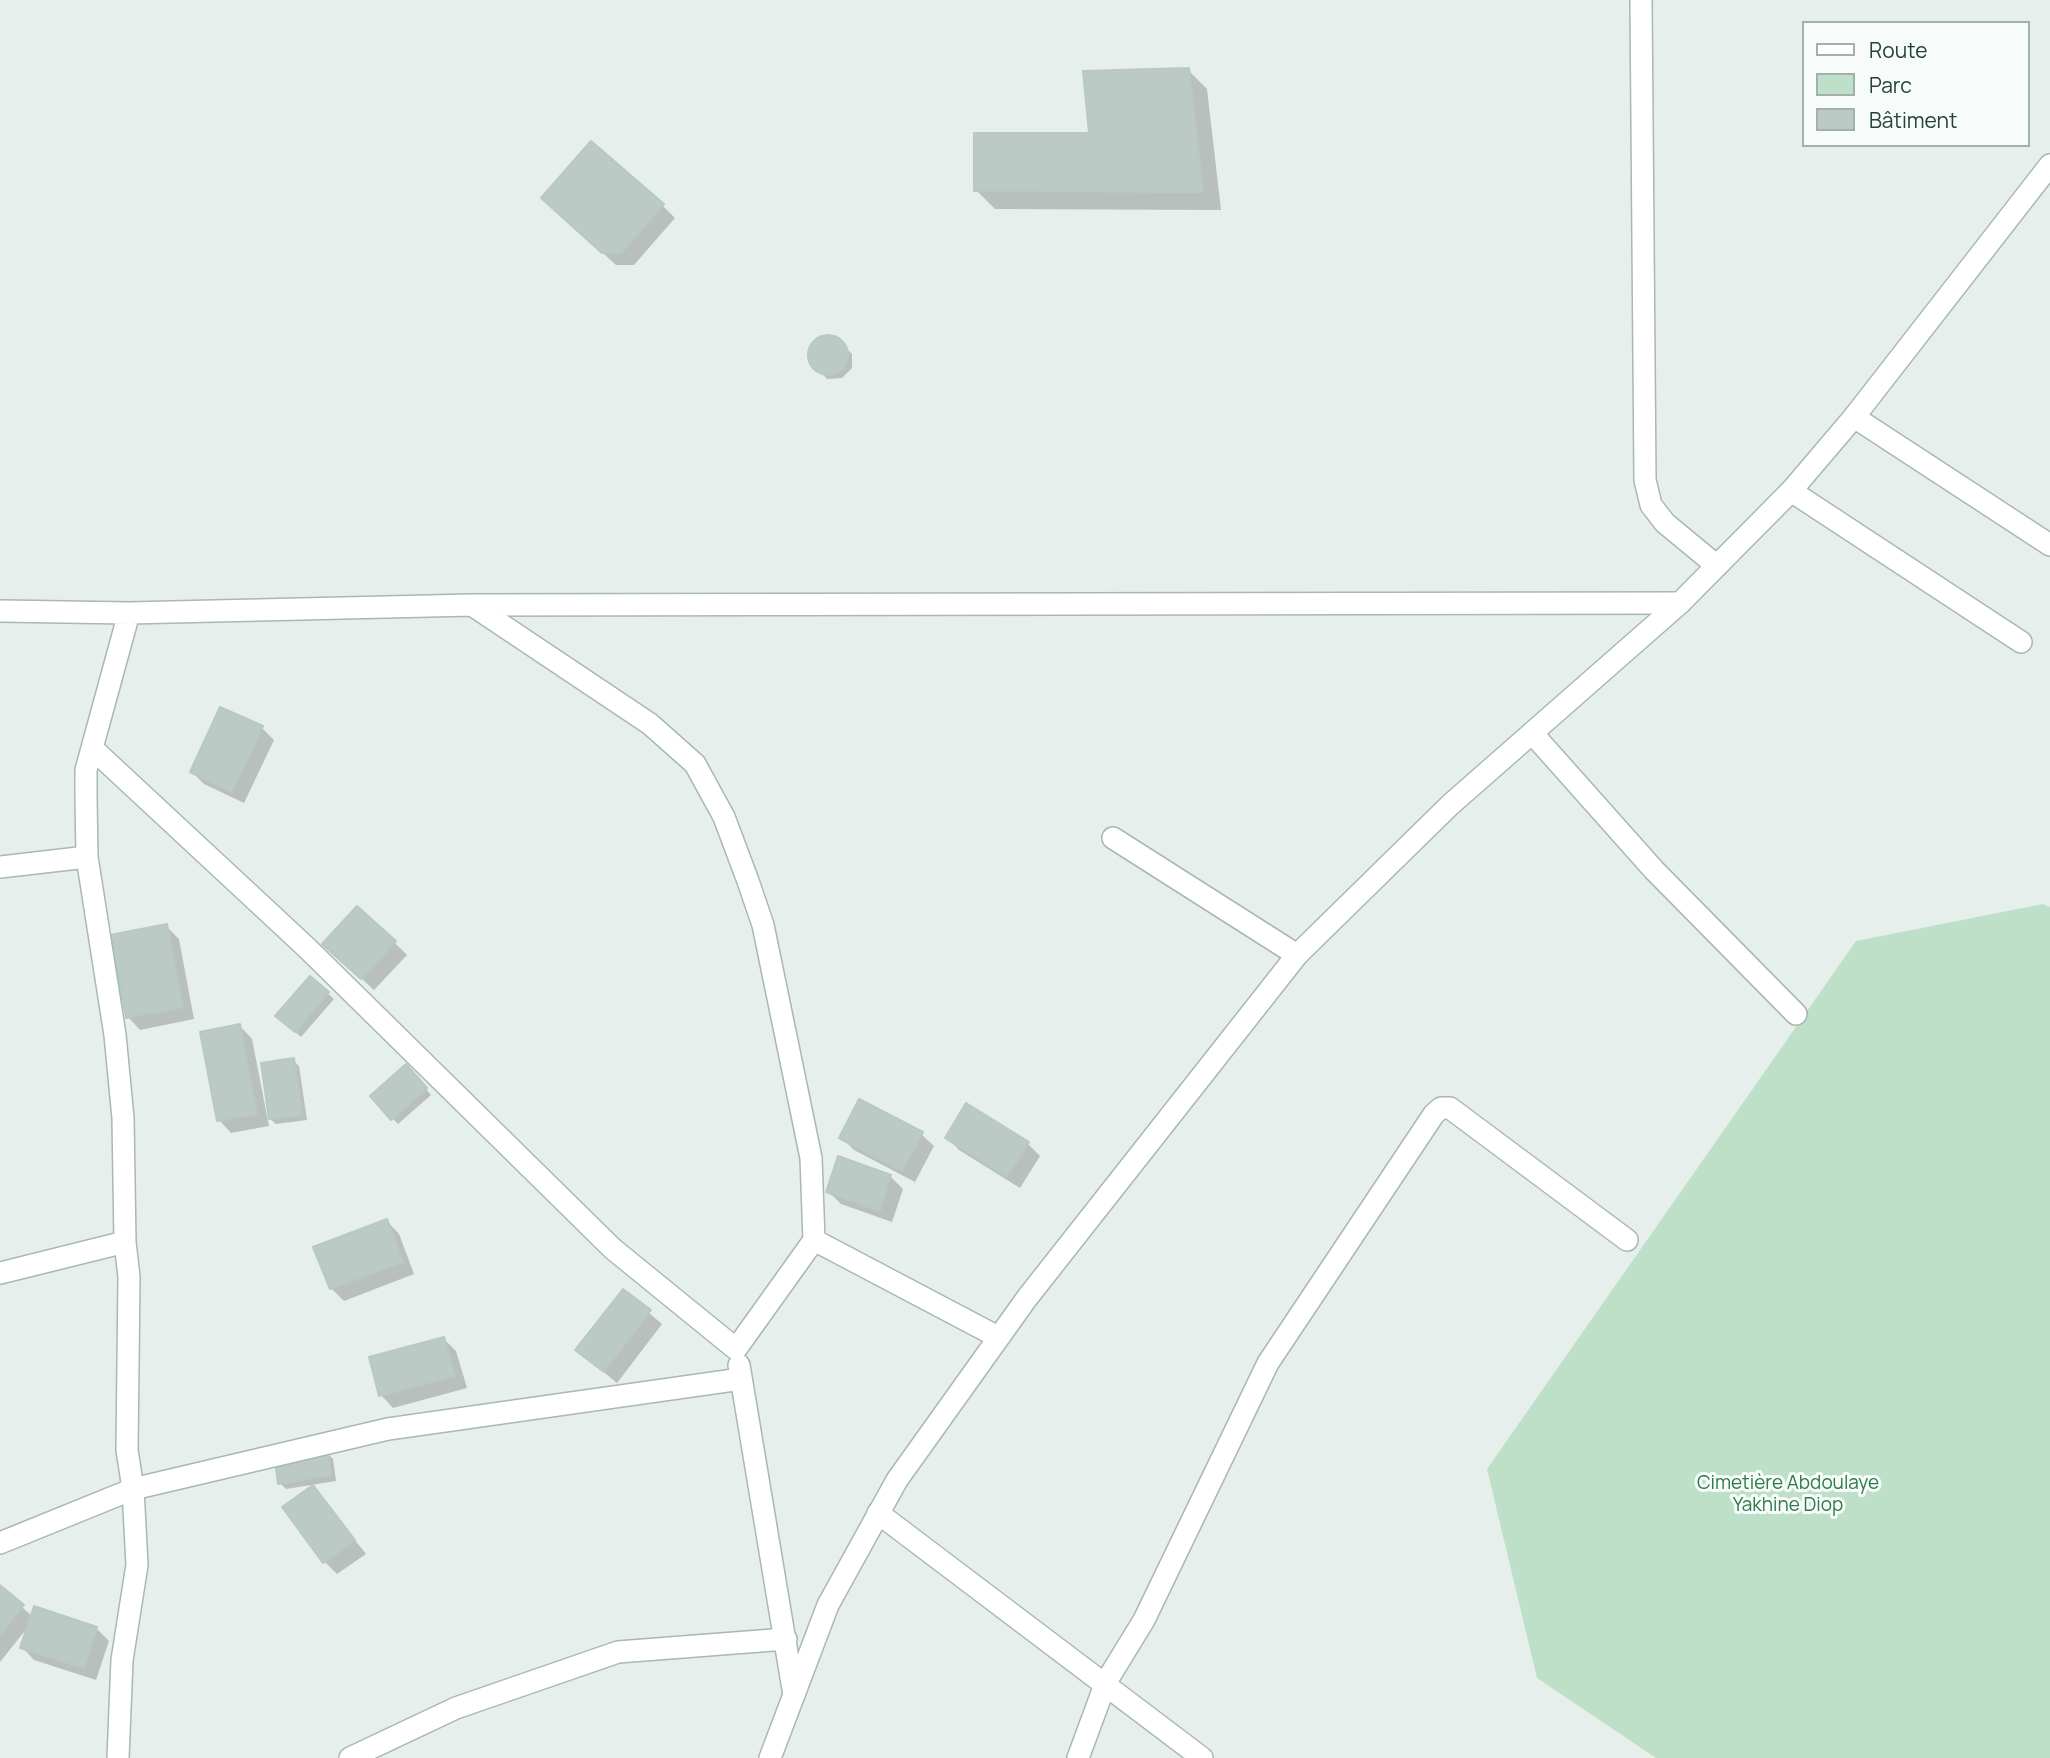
<!DOCTYPE html>
<html>
<head>
<meta charset="utf-8">
<style>
  body { margin:0 }
  #map { position:relative; width:2050px; height:1758px; overflow:hidden; background:#e6efeb; font-family:Manrope,sans-serif }
  canvas { display:block }
  .legend { position:absolute; left:1802px; top:21px; width:228px; height:126px; box-sizing:border-box; background:#f7fbf9; border:2px solid #a3b1ad; margin:0; padding:9px 12px; list-style:none; font-size:21px; color:#24423a }
  .legend li { display:flex; align-items:center; gap:14px; height:35px }
  .legend b { width:35px; border:2px solid #a3b1ad }
</style>
</head>
<body>
<div id="map">
<canvas width="2050" height="1758"></canvas>
<ul class="legend">
<li><b style="height:9px;background:#fff"></b>Route</li>
<li><b style="height:19px;background:#bfe0c8"></b>Parc</li>
<li><b style="height:19px;background:#bbcac4"></b>Bâtiment</li>
</ul>
</div>
<script>
const g = document.querySelector('canvas').getContext('2d');
g.lineJoin = 'round';
function paint(path, color) { g.fillStyle = color; g.fill(path, 'evenodd'); }
const shape = rows => new Path2D(rows.map(r => 'M' + r).join(''));
function stroke(path, color, width, dash) { g.strokeStyle = color; g.lineWidth = width; g.lineCap = dash ? 'butt' : 'round'; g.setLineDash(dash || []); g.stroke(path); }
function write(font, color, halo, rows, align = 'center') {
  g.font = font + ' Manrope,sans-serif'; g.lineWidth = 6; g.setLineDash([]); g.textBaseline = 'middle'; g.strokeStyle = halo; g.fillStyle = color; for (const [text, x, y, turn = 0] of rows) {
    g.save(); g.translate(x, y); g.rotate((+turn || 0) * Math.PI / 180); g.textAlign = isNaN(turn) ? turn : align; if (halo) g.strokeText(text, 0, 0); g.fillText(text, 0, 0); g.restore();
  }
}
const green = shape([
  [2043,904,2050,907,2050,1758,1656,1758,1537,1678,1487,1469,1856,941]
]);
const shadow = shape([
  [1188,70,1207,89,1221,210,995,209,976,190,1091,135],
  [662,205,675,218,634,265,616,265,556,210],
  [835,338,852,354,852,368,842,378,827,379,811,361,812,347,822,339],
  [262,728,274,740,244,803,204,784,192,772],
  [166,926,179,939,194,1019,140,1030,128,1017],
  [394,942,407,955,374,990,337,956],
  [310,978,334,999,301,1037,283,1021],
  [240,1026,252,1039,269,1126,231,1133,219,1120],
  [293,1060,299,1066,307,1120,276,1124,270,1119],
  [412,1072,431,1095,398,1124,392,1118],
  [921,1134,934,1146,915,1182,854,1150,842,1138],
  [947,1137,1028,1144,1040,1156,1020,1188,959,1150],
  [890,1176,903,1189,892,1222,841,1204,828,1191],
  [387,1221,399,1234,414,1274,344,1301,331,1288],
  [623,1291,662,1324,617,1383,577,1350],
  [444,1339,456,1351,467,1388,393,1408,381,1395],
  [327,1453,333,1459,336,1481,286,1489,280,1483],
  [313,1487,366,1554,337,1574,325,1562],
  [0,1588,32,1616,96,1628,109,1641,96,1680,34,1660,22,1647,28,1627,0,1662]
]);
const building = shape([
  [1189,68,1203,192,974,191,974,133,1089,133,1083,71,1189,68],
  [591,141,664,204,621,253,602,253,541,198,591,141],
  '808 355a20 20 0 1 1 40 0a20 20 0 1 1-40 0Z',
  [220,707,263,726,232,792,190,772,220,707],
  [357,906,396,941,361,979,322,944,357,906],
  [167,924,183,1007,126,1018,110,935,167,924],
  [310,976,329,992,295,1032,275,1016,310,976],
  [240,1024,257,1114,217,1121,200,1032,240,1024],
  [294,1058,302,1115,269,1119,261,1063,294,1058],
  [406,1064,427,1088,391,1120,370,1096,406,1064],
  [859,1099,923,1132,902,1171,839,1138,859,1099],
  [966,1103,1029,1142,1007,1177,945,1138,966,1103],
  [838,1156,891,1175,880,1211,826,1192,838,1156],
  [387,1219,403,1262,330,1289,313,1247,387,1219],
  [623,1289,651,1310,604,1372,575,1350,623,1289],
  [444,1337,455,1376,379,1396,369,1357,444,1337],
  [327,1451,331,1475,278,1484,275,1460,327,1451],
  [313,1485,355,1540,323,1563,282,1507,313,1485],
  [0,1585,24,1605,0,1635,0,1585],
  [34,1606,97,1627,84,1668,20,1648,34,1606]
]);
const minor = shape([
  [1641,0,1645,480,1651,505,1665,523,1717,566],
  [1854,417,2050,545],
  [1791,491,2021,642],
  [0,611,129,613,472,605,1680,603],
  [129,613,86,770,86,797,87,857,115,1035,123,1118,125,1242,129,1277,127,1450,133,1489,388,1429,741,1379],
  [1532,733,1654,870,1796,1014],
  [93,749,306,947,613,1249,736,1349,814,1240,811,1158,763,925,748,881,724,817,695,764,650,724,472,605],
  [1113,838,1297,955],
  [0,867,87,857],
  [814,1240,998,1337],
  [0,1273,125,1242],
  [739,1365,794,1695],
  [878,1513,1202,1758],
  [0,1543,133,1489,137,1565,122,1660,118,1758],
  [350,1758,456,1708,618,1652,786,1639],
  [1078,1758,1106,1682,1144,1620,1268,1363,1434,1114,1441,1108,1450,1108,1627,1240]
]);
const tertiary = shape([
  [770,1758,828,1605,897,1480,1027,1298,1297,955,1450,805,1680,603,1791,491,1854,417,2050,165]
]);
const parkNames = [
  ["Cimetière Abdoulaye",1788,1484],
  ["Yakhine Diop",1788,1506]
];
paint(green, '#bfe0c8');
paint(shadow, '#0003');
paint(building, '#bbcac4');
stroke(building, '#b8c9c2', 2);
stroke(minor, '#a8b8b2', 24);
stroke(tertiary, '#a8b8b2', 24);
stroke(minor, '#fff', 21);
stroke(tertiary, '#fff', 21);
write('19px', '#2d7a4b', '#f7fbf9', parkNames);
</script>
</body>
</html>
